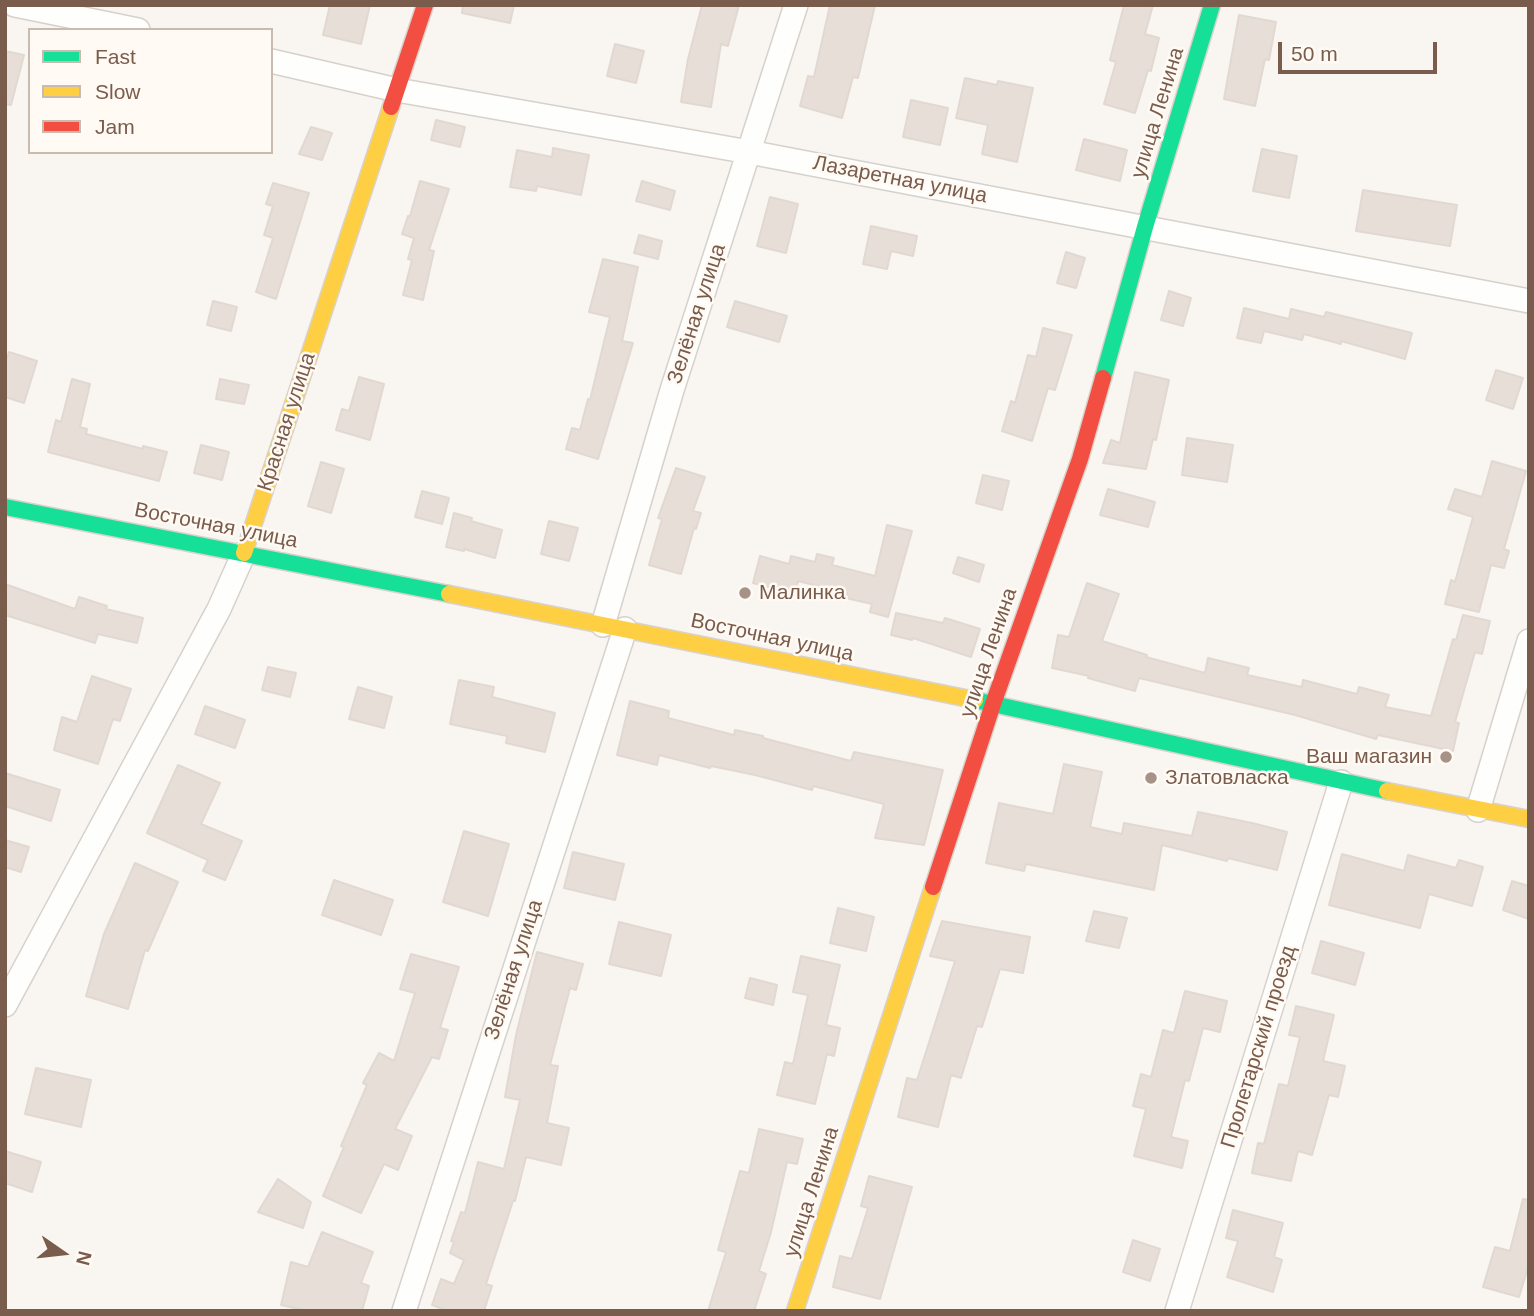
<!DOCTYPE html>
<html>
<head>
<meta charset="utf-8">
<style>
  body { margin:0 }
  #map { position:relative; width:1534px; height:1316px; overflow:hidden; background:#f9f5f0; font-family:Helvetica,sans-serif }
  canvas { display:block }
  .frame { position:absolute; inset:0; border:7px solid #7a5c4d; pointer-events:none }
  .legend { position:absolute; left:28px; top:28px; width:245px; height:126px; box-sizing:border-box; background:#fffaf3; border:2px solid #cabbb1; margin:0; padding:9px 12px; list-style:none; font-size:21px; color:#7a5c4d }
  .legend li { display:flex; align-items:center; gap:14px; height:35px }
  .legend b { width:35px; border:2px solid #cabbb1 }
  .north { position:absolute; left:28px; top:1218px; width:70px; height:70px; -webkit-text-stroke:5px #fffaf3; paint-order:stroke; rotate:104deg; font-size:19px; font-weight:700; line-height:28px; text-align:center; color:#7a5c4d }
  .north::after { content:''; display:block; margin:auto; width:24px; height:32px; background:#7a5c4d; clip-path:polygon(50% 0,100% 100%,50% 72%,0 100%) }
  .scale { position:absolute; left:1278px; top:42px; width:159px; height:32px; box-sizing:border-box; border:4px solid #7a5c4d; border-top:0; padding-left:9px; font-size:21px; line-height:24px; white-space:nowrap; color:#7a5c4d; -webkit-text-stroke:5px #fffaf3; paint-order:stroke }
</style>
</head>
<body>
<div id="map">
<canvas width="1534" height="1316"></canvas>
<div class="frame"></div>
<ul class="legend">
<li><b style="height:9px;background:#16e098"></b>Fast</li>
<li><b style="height:9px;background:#ffcf43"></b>Slow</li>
<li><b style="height:9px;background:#f24e42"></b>Jam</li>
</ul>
<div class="north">N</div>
<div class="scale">50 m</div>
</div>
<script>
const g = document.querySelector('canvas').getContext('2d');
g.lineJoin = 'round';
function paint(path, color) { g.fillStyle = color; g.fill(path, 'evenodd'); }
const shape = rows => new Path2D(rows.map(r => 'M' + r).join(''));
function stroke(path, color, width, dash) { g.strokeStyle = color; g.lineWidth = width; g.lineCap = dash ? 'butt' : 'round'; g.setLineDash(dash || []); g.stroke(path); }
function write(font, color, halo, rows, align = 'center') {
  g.font = font + ' Helvetica,sans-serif'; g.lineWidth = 5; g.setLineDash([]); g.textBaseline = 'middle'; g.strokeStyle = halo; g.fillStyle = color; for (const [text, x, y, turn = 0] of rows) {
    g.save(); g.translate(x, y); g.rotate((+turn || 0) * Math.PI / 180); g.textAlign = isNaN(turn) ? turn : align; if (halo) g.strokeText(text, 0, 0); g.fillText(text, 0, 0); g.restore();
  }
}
const building = shape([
  [330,5,370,5,361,44,323,35,330,5],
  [463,5,514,5,510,23,462,13,463,5],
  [702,5,739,5,728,46,721,44,711,107,681,102,688,59,702,5],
  [830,5,875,5,858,78,853,77,842,118,800,106,808,76,814,77,830,5],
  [1124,5,1153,5,1145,34,1159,38,1151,71,1148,70,1135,113,1104,104,1116,62,1110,60,1124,5],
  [1239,15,1276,22,1269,60,1265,59,1255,106,1224,99,1239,15],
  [615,44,644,51,636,83,607,76,615,44],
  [5,51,24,55,11,105,5,104,5,51],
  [965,78,997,85,998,81,1033,88,1017,162,982,154,988,125,956,118,965,78],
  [911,100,948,108,940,145,903,137,911,100],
  [436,120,465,127,460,147,431,140,436,120],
  [311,127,332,133,322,160,299,154,311,127],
  [1084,139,1127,150,1120,181,1076,170,1084,139],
  [553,148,589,155,581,195,537,186,536,191,510,187,517,150,552,157,553,148],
  [1262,149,1297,156,1289,198,1253,191,1262,149],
  [420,181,449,189,429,250,434,251,423,300,403,295,412,260,408,259,414,238,402,234,408,216,410,216,420,181],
  [642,181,675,191,670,210,636,201,642,181],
  [273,183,309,193,276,299,256,292,273,238,264,235,273,206,266,204,273,183],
  [1363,190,1457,205,1450,246,1356,231,1363,190],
  [770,197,798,204,786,253,757,246,770,197],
  [871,226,917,236,913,256,891,251,887,269,863,264,871,226],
  [639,235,662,241,658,259,634,253,639,235],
  [1066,252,1085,258,1076,288,1057,283,1066,252],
  [603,259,638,267,622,341,633,343,598,459,566,449,572,428,580,430,588,399,590,400,610,317,589,312,603,259],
  [1169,291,1191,298,1183,326,1161,320,1169,291],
  [213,301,237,307,231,331,207,325,213,301],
  [735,301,787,316,779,342,727,327,735,301],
  [1244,308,1289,319,1291,309,1324,317,1326,312,1412,333,1405,359,1341,341,1341,344,1304,334,1302,340,1264,331,1261,343,1237,338,1244,308],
  [1043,328,1072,335,1055,390,1048,388,1032,441,1002,431,1011,401,1015,403,1028,355,1036,357,1043,328],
  [9,352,37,361,24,403,5,397,5,364,9,352],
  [1496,370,1523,378,1513,409,1486,400,1496,370],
  [1135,372,1169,380,1156,440,1153,439,1146,469,1103,463,1111,440,1120,443,1135,372],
  [359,377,384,384,370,440,336,430,342,409,349,411,359,377],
  [72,379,90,384,80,427,87,429,86,434,143,449,143,446,167,452,159,481,48,452,56,420,61,422,72,379],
  [220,379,249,385,244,404,216,399,220,379],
  [1187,438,1233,445,1227,482,1182,475,1187,438],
  [201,445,229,452,222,480,194,473,201,445],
  [1492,461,1526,471,1504,549,1509,551,1504,568,1491,565,1479,612,1445,604,1451,580,1455,582,1473,517,1448,509,1455,489,1482,497,1492,461],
  [321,462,344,469,331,513,308,506,321,462],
  [676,468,705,477,693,511,701,513,696,529,694,528,681,574,649,565,662,519,658,518,676,468],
  [983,475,1009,481,1002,510,976,503,983,475],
  [1108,489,1155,502,1148,527,1100,515,1108,489],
  [422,491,449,498,442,524,415,517,422,491],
  [454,513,472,518,471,521,502,530,495,558,464,549,464,551,446,547,454,513],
  [549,521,578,528,569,561,541,554,549,521],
  [887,525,912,531,888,617,870,612,872,604,846,598,847,593,798,581,795,594,753,583,760,556,789,564,791,556,815,562,817,554,834,558,832,565,875,576,887,525],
  [958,557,984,565,979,582,953,573,958,557],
  [1087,583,1119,594,1102,641,1147,655,1146,657,1205,673,1208,658,1249,668,1247,675,1302,687,1303,680,1357,694,1359,687,1389,695,1385,707,1431,716,1453,639,1456,640,1463,615,1490,621,1482,654,1475,652,1455,722,1459,723,1453,751,1378,735,1376,739,1295,715,1139,678,1135,691,1088,678,1089,676,1052,668,1058,635,1069,637,1087,583],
  [5,584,75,609,79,597,107,606,106,609,143,618,137,643,98,634,95,643,5,615,5,584],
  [896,613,943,623,945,618,980,629,971,657,913,638,912,640,891,635,896,613],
  [268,667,296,673,290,697,262,690,268,667],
  [92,676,131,689,120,721,113,719,98,764,54,750,62,717,77,722,92,676],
  [459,680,494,687,492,697,555,713,545,752,506,743,507,736,450,724,459,680],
  [358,687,392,697,384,728,349,719,358,687],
  [630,701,669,711,668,718,734,735,735,730,763,736,763,738,851,761,854,752,943,770,924,845,875,838,884,804,813,786,812,790,755,775,711,766,710,768,659,755,657,765,617,755,630,701],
  [205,706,245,720,235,748,195,734,205,706],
  [1064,764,1102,772,1090,827,1122,834,1124,823,1192,836,1198,812,1252,823,1287,832,1277,870,1228,858,1227,861,1162,845,1154,890,1026,864,1024,871,986,863,999,803,1053,814,1064,764],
  [178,765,220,783,201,824,242,841,225,880,203,871,208,860,147,833,178,765],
  [5,773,60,790,51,821,5,806,5,773],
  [464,831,509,844,488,916,443,902,464,831],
  [5,840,29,847,21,872,5,867,5,840],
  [573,852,624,864,615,900,564,888,573,852],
  [1342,854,1404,871,1408,855,1456,868,1459,860,1483,867,1472,906,1429,894,1420,928,1329,905,1342,854],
  [135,863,178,882,148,951,145,950,128,1009,86,996,104,934,135,863],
  [334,880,393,900,381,935,322,915,334,880],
  [1512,881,1529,886,1529,919,1503,910,1512,881],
  [838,908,874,917,866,951,830,943,838,908],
  [1094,911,1127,918,1119,948,1086,941,1094,911],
  [942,921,1030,937,1023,973,1000,969,982,1027,977,1026,961,1078,951,1075,938,1127,898,1117,907,1078,917,1080,955,961,930,956,942,921],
  [619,922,671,935,661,976,609,964,619,922],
  [1321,941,1364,953,1355,985,1312,973,1321,941],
  [537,952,583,964,576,990,570,988,550,1065,558,1066,547,1123,569,1128,561,1165,526,1157,515,1201,513,1201,486,1284,492,1286,484,1311,448,1311,432,1305,441,1279,454,1284,464,1260,450,1253,454,1242,451,1241,461,1212,465,1213,478,1162,504,1169,520,1100,505,1097,516,1035,537,952],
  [411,954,459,967,440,1028,448,1030,439,1059,432,1057,395,1129,412,1136,398,1170,384,1164,361,1213,323,1196,344,1147,341,1146,367,1085,363,1083,379,1053,394,1061,415,993,400,989,411,954],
  [801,956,840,965,826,1025,840,1028,834,1056,827,1054,815,1104,777,1095,785,1062,793,1064,808,995,793,992,801,956],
  [750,978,777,985,773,1005,745,998,750,978],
  [1185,991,1227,1001,1220,1032,1203,1028,1189,1081,1185,1080,1171,1137,1188,1141,1182,1168,1134,1156,1146,1109,1133,1106,1141,1074,1151,1077,1163,1030,1174,1033,1185,991],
  [1296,1006,1334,1015,1323,1061,1345,1066,1338,1097,1329,1095,1312,1155,1298,1151,1291,1181,1252,1173,1258,1143,1264,1144,1279,1084,1288,1086,1300,1037,1289,1035,1296,1006],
  [36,1068,91,1080,81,1127,25,1114,36,1068],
  [759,1129,803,1139,797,1164,787,1162,771,1232,759,1271,766,1274,754,1311,708,1311,726,1252,718,1250,740,1171,749,1173,759,1129],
  [5,1151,41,1162,32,1192,5,1183,5,1151],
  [869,1176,912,1187,880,1299,833,1287,840,1256,852,1259,868,1208,861,1206,869,1176],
  [278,1179,311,1202,303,1228,258,1212,278,1179],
  [1523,1199,1529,1200,1529,1264,1519,1297,1483,1287,1495,1247,1510,1251,1523,1199],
  [1233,1210,1283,1223,1274,1257,1282,1260,1273,1292,1227,1277,1238,1241,1226,1238,1233,1210],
  [322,1232,373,1252,361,1283,369,1286,362,1311,307,1311,281,1305,291,1262,308,1267,322,1232],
  [1133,1240,1160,1249,1150,1281,1123,1272,1133,1240]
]);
const street = shape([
  [15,5,138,30],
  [271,61,397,90,749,152,1529,301],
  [603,625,672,390,796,5],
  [1478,810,1529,641],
  [5,1005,219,609,244,553],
  [404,1311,625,629],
  [1177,1311,1341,782]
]);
const fast = shape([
  [1103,378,1145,227,1212,5],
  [5,507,449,594],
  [975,700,1387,791]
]);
const slow = shape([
  [244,553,391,107],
  [449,594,975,700],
  [1387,791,1529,819],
  [795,1311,933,887]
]);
const jam = shape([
  [391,107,425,5],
  [933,887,993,704,1080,459,1103,378]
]);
const markers = [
  [745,593,7,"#a69286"],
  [1446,757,7,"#a69286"],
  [1151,778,7,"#a69286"]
];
const streetNames = [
  ["улица Ленина",1158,113,-73],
  ["Лазаретная улица",900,180,11],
  ["Зелёная улица",697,314,-72],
  ["Красная улица",287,422,-72],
  ["Восточная улица",216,526,11],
  ["Восточная улица",772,638,12],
  ["улица Ленина",989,653,-71],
  ["Зелёная улица",514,970,-72],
  ["Пролетарский проезд",1259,1047,-73],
  ["улица Ленина",812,1192,-72]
];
const poiNames = [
  ["Малинка",759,593],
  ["Ваш магазин",1432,757,"right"],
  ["Златовласка",1165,778]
];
paint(building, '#e6ded7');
stroke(building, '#e2d8d2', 2);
stroke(street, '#d7d1cb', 26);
stroke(fast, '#d9d2cb', 19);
stroke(slow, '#d9d2cb', 19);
stroke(jam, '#d9d2cb', 19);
stroke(street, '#fefefd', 23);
stroke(fast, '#16e098', 16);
stroke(slow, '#ffcf43', 16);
stroke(jam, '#f24e42', 16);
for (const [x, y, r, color] of markers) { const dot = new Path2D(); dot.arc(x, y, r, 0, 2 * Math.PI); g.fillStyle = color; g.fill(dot); stroke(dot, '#fffaf3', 2.5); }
write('21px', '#7a5c4d', '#fffaf3', streetNames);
write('21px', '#7a5c4d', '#fffaf3', poiNames, 'left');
</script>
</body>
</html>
